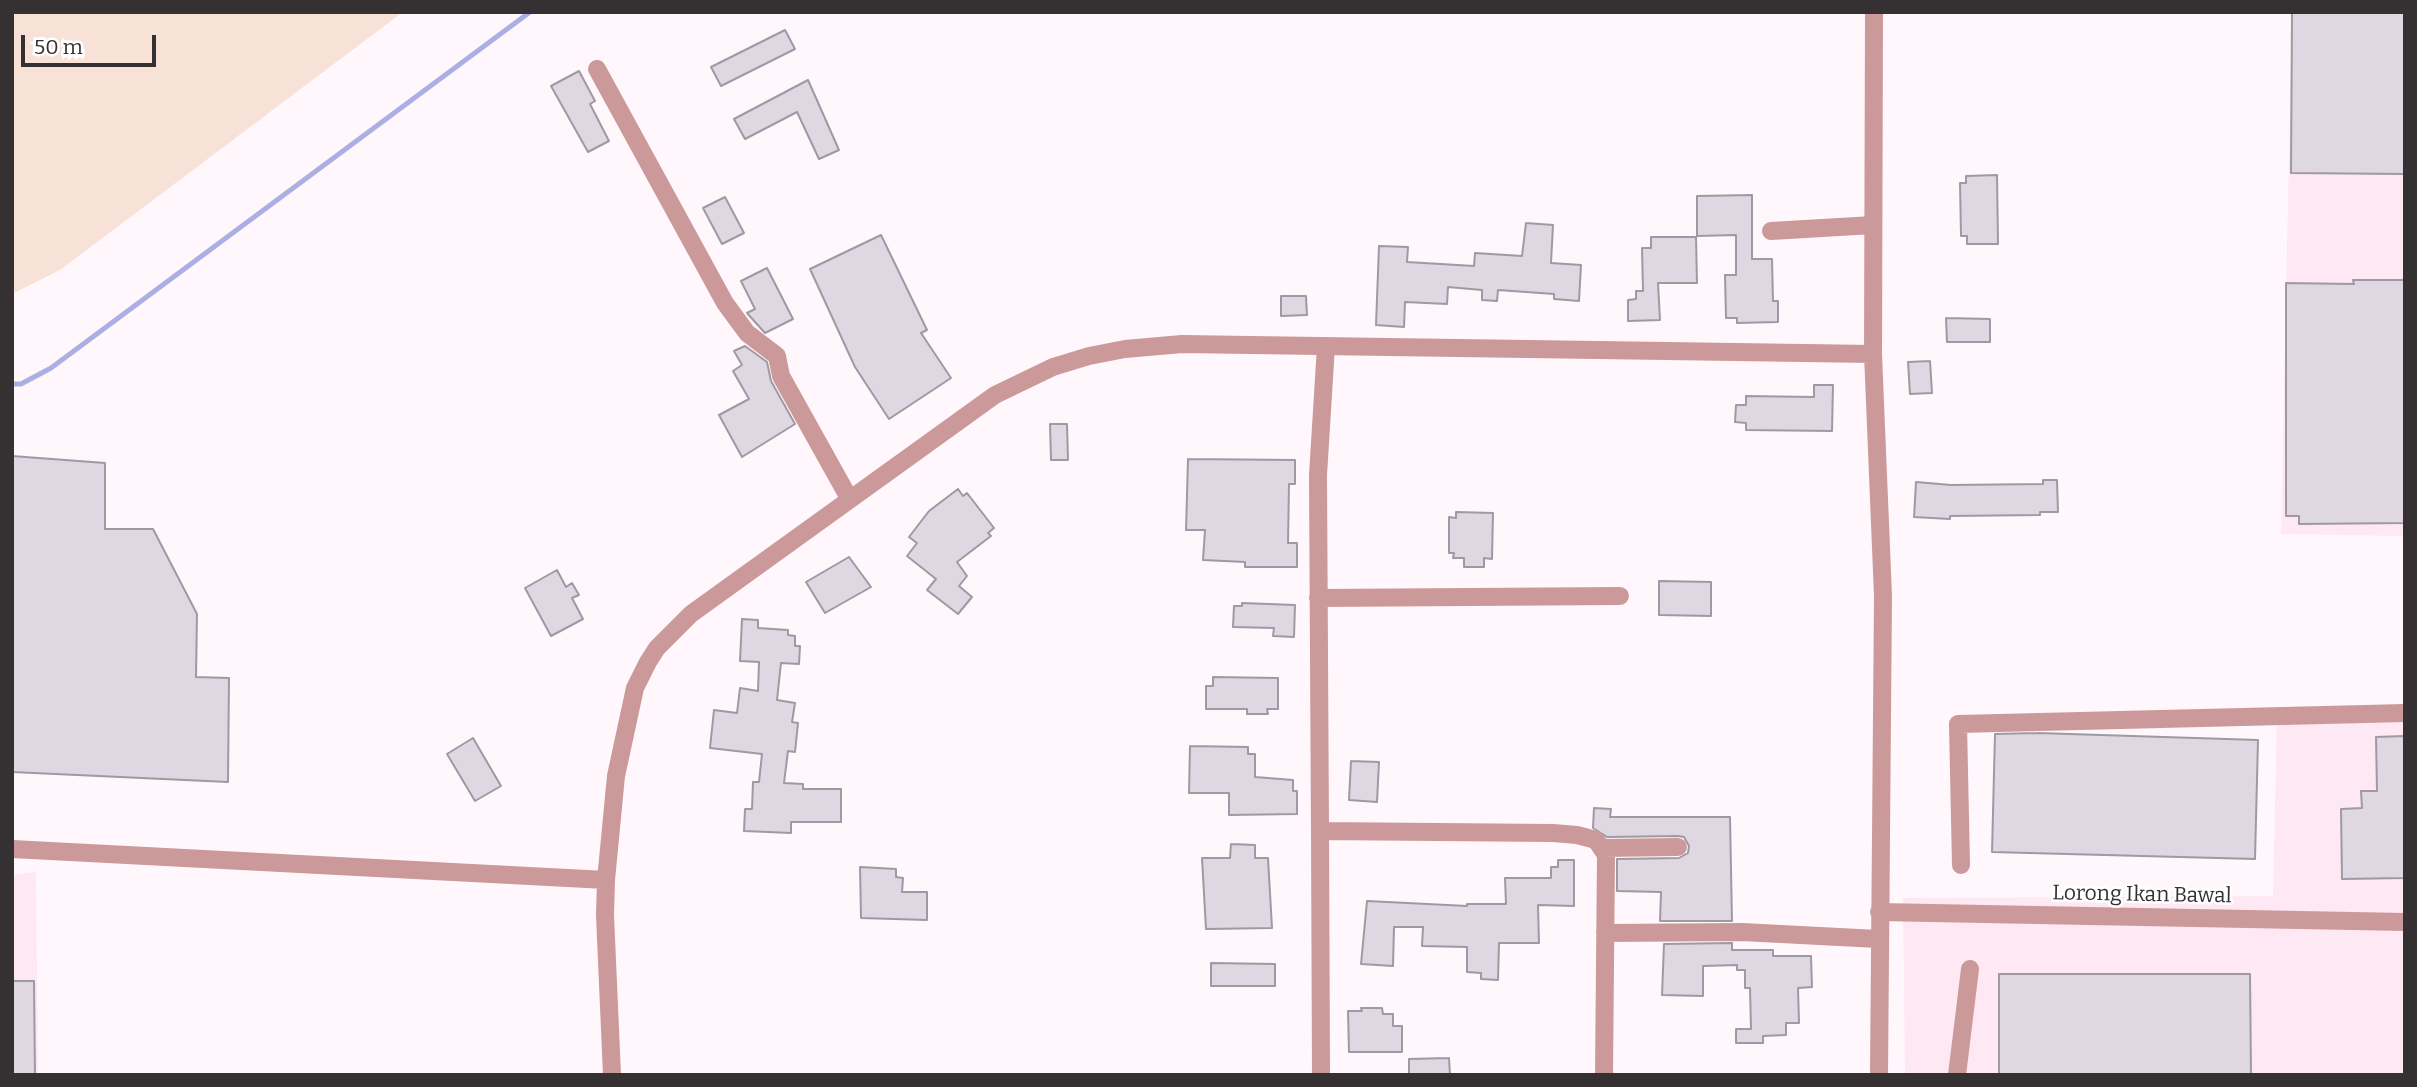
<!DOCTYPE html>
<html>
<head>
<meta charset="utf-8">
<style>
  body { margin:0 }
  #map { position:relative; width:2417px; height:1087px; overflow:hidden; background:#fff7fb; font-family:Bitter,serif }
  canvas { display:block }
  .frame { position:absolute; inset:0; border:14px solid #353032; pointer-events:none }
  .scale { position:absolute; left:21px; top:35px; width:135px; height:32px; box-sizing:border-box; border:4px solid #353032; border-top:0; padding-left:9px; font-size:21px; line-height:24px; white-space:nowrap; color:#353032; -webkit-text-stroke:5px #fff; paint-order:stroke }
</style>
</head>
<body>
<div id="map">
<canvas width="2417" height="1087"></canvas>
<div class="frame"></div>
<div class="scale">50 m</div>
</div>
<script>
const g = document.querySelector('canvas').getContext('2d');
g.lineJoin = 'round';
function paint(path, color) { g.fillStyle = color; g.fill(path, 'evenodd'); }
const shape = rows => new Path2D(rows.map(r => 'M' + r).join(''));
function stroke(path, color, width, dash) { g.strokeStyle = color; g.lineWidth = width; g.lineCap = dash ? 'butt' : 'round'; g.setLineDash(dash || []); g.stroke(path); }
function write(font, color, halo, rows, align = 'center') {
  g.font = font + ' Bitter,serif'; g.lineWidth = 5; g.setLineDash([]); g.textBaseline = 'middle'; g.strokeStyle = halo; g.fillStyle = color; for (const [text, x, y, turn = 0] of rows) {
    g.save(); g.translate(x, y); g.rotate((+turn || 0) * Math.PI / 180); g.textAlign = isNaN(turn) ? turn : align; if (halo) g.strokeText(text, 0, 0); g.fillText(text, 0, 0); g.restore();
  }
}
const built = shape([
  [2292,12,2405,12,2405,536,2281,534],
  [2277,715,2405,717,2405,1075,1905,1075,1903,898,2273,896],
  [36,872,38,1075,12,1075,12,875]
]);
const green = shape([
  [12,12,403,12,60,270,12,294]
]);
const stream = shape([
  [12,384,21,384,51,368,530,12]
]);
const building = shape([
  [2292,12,2405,12,2405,174,2291,173,2292,12],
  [785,30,795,49,721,86,711,67,785,30],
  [579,71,595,101,590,104,609,141,588,152,551,86,579,71],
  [808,80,839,150,819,159,797,112,745,139,734,119,808,80],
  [1997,175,1998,244,1967,244,1967,236,1961,236,1960,183,1966,183,1966,176,1997,175],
  [1752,195,1752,259,1772,259,1773,301,1778,301,1778,322,1737,323,1737,318,1726,318,1725,275,1736,275,1736,235,1697,236,1697,196,1752,195],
  [725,197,744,233,722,244,703,208,725,197],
  [1526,223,1553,225,1551,263,1581,265,1579,301,1554,299,1554,294,1498,290,1497,301,1482,300,1482,290,1448,287,1447,304,1405,302,1404,327,1376,325,1379,246,1408,247,1407,262,1474,266,1475,253,1522,256,1526,223],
  [881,235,927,330,921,333,951,378,889,419,855,367,810,269,881,235],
  [1651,237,1696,237,1697,283,1658,283,1660,320,1628,321,1628,300,1636,299,1636,291,1643,291,1642,248,1651,248,1651,237],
  [767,268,793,319,765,333,747,313,755,309,741,281,767,268],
  [2353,280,2405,280,2405,523,2299,524,2299,516,2286,516,2286,283,2354,284,2353,280],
  [1281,296,1306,296,1307,315,1281,316,1281,296],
  [1946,318,1990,319,1990,342,1947,342,1946,318],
  [745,346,767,362,771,381,795,424,742,457,719,415,749,399,733,371,742,365,734,351,745,346],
  [1930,361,1932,393,1910,394,1908,362,1930,361],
  [1814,385,1833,385,1832,431,1746,430,1746,423,1735,422,1736,405,1746,405,1746,396,1814,397,1814,385],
  [1050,424,1067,424,1068,460,1051,460,1050,424],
  [12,456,105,463,105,529,153,529,197,614,196,677,229,678,228,782,12,772,12,456],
  [1188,459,1295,460,1295,484,1289,484,1288,543,1297,543,1297,567,1245,567,1245,562,1203,560,1205,530,1186,530,1188,459],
  [2043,480,2057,480,2058,512,2040,512,2040,515,1950,516,1950,519,1914,517,1916,482,1951,485,2043,484,2043,480],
  [958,489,963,496,967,493,994,528,988,533,991,536,957,562,967,576,959,586,972,597,958,614,927,590,936,579,907,556,917,543,909,537,929,511,958,489],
  [1456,512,1493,513,1492,559,1484,558,1484,567,1464,567,1464,558,1453,558,1454,553,1449,553,1449,517,1456,518,1456,512],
  [849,557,871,587,825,613,806,582,849,557],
  [557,570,566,587,572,583,579,595,572,598,583,619,551,636,525,588,557,570],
  [1659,581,1711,582,1711,616,1659,615,1659,581],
  [1242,603,1295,605,1294,637,1273,636,1274,628,1233,627,1234,606,1242,606,1242,603],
  [742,619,758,620,758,628,788,630,788,635,795,636,795,646,800,646,799,664,781,663,777,700,795,703,792,722,798,723,795,752,788,751,784,783,803,784,803,789,841,789,841,822,791,822,791,833,744,831,745,809,752,809,753,782,759,782,762,754,710,748,714,710,737,713,740,688,758,691,759,662,740,661,742,619],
  [1213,677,1278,678,1278,709,1267,709,1268,714,1247,714,1247,709,1206,709,1206,686,1213,686,1213,677],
  [2038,733,2258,740,2255,859,1992,852,1995,734,2038,733],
  [2405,736,2405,878,2342,879,2341,809,2362,808,2361,791,2377,791,2376,737,2405,736],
  [473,738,501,786,475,801,447,754,473,738],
  [1190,746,1248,747,1248,754,1255,754,1255,777,1293,780,1293,791,1297,791,1297,814,1229,815,1229,793,1189,793,1190,746],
  [1351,761,1379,762,1377,802,1349,800,1351,761],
  [1594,808,1611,809,1610,817,1730,817,1732,921,1660,921,1661,892,1617,891,1617,859,1679,858,1688,853,1689,846,1684,837,1678,836,1607,837,1593,828,1594,808],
  [1231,844,1255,845,1255,858,1268,858,1272,928,1206,929,1202,858,1230,858,1231,844],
  [1558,860,1574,860,1574,906,1538,905,1539,943,1499,943,1498,980,1481,979,1481,973,1467,972,1467,947,1422,946,1423,927,1394,927,1393,966,1361,964,1367,901,1467,906,1467,904,1506,904,1505,878,1551,878,1551,867,1558,867,1558,860],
  [860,867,896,869,896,877,903,878,902,892,927,892,927,920,861,918,860,867],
  [1732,943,1732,950,1773,950,1773,956,1811,956,1812,987,1798,988,1799,1023,1786,1023,1786,1035,1763,1036,1763,1043,1736,1043,1736,1029,1751,1029,1750,988,1745,988,1745,970,1737,970,1737,965,1703,966,1703,996,1662,995,1664,944,1732,943],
  [1211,963,1275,964,1275,986,1211,986,1211,963],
  [1999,974,2250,974,2251,1075,1999,1075,1999,974],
  [12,981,34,981,35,1075,12,1075,12,981],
  [1361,1008,1382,1008,1383,1014,1393,1014,1393,1026,1402,1026,1402,1052,1349,1052,1348,1011,1362,1011,1361,1008],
  [1449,1058,1450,1075,1409,1075,1409,1059,1449,1058]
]);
const minor = shape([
  [1874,12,1873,354,1883,596,1879,1075],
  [597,69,725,303,747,333,777,356,781,376,849,498],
  [1771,231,1873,225],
  [1326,346,1318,475,1320,831,1553,833,1577,835,1596,840,1606,855,1604,1075],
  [1318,598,1620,596],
  [1320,831,1321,1075],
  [1602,848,1678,847],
  [12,849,606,880],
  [1961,865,1958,724,2405,713],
  [1879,912,2405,922],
  [1605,933,1742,932,1878,939],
  [612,1075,605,915,606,880,616,776,635,688,648,662,657,648,691,614,995,395,1053,367,1089,356,1125,349,1182,344,1873,354],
  [1957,1075,1970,969]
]);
const streetNames = [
  ["Lorong Ikan Bawal",2142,895,1]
];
paint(built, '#fde8f3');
paint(green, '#f8e2d8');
stroke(stream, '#abafe4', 5);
paint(building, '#dfd8e3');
stroke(building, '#9f99a3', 2);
stroke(minor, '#cc999a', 18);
write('21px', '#353032', '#fff', streetNames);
</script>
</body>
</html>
